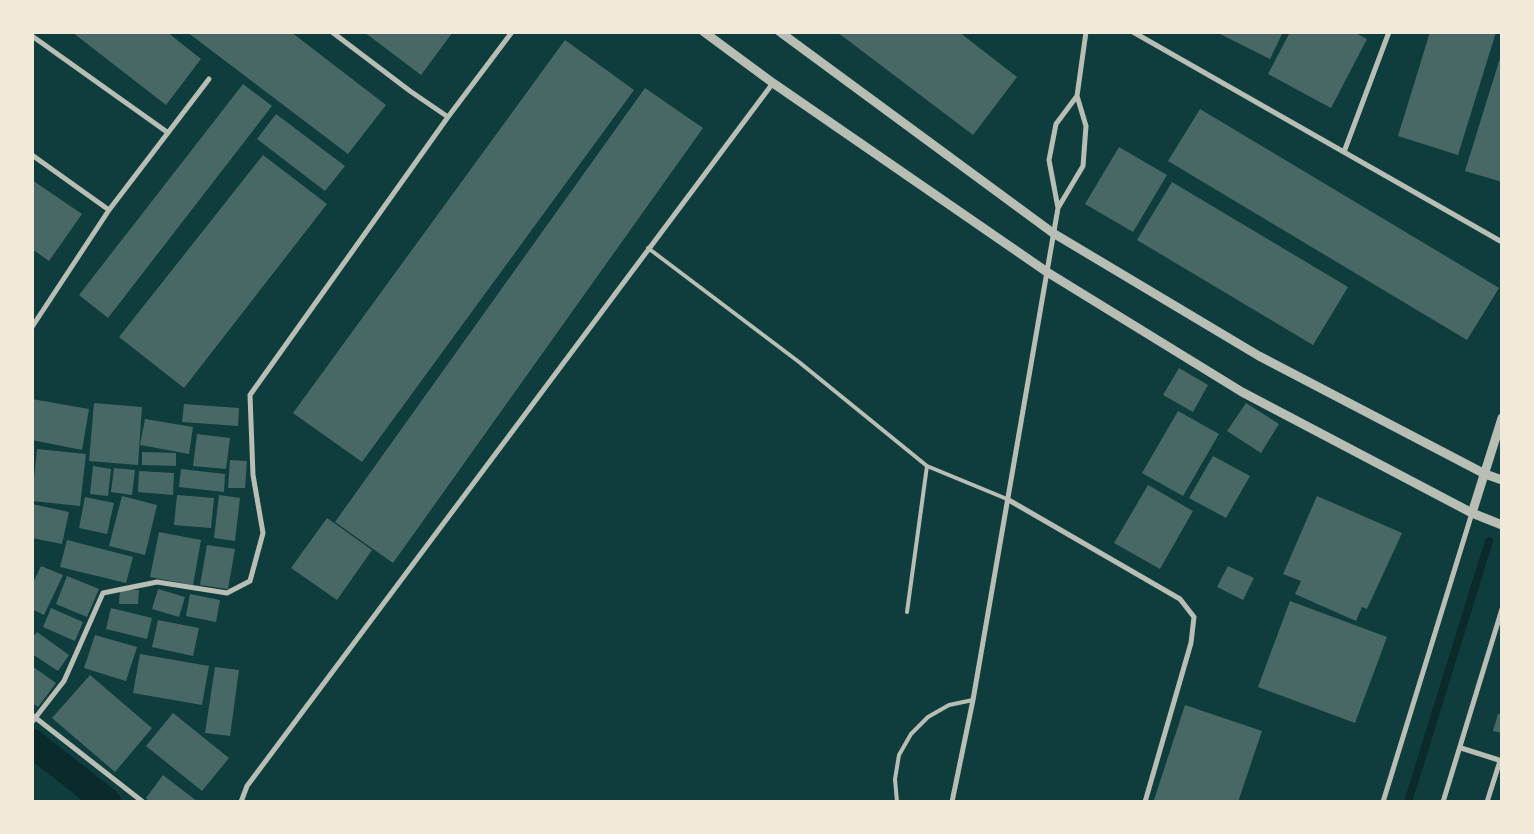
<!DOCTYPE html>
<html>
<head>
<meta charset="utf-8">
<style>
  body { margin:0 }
  #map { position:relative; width:1534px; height:834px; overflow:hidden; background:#0f3d3e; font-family:"Asap Condensed",sans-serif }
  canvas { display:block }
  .frame { position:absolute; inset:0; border:34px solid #f1e9da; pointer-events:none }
</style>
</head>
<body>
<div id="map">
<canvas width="1534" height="834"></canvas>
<div class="frame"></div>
</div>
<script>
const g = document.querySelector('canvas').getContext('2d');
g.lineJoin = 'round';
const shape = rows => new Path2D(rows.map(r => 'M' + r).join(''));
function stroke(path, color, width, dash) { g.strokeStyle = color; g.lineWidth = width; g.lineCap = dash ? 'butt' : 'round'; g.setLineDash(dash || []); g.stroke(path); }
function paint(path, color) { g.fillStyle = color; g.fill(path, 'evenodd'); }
const stream = shape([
  [1408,802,1489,541]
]);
const canal = shape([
  [32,743,107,802]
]);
const building = shape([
  [72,32,167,32,201,59,166,105],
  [187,32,291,32,386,105,348,154],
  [364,32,453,32,421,75],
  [837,32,959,32,1017,77,973,135],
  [1216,32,1283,32,1270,59],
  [1290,32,1354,32,1367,39,1331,108,1268,74],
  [1430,32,1496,32,1458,155,1398,136],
  [565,40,634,90,362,462,293,413],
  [1501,55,1502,55,1502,182,1465,171],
  [243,84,272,106,108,318,79,295],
  [645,88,703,128,393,563,335,522],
  [1200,109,1499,288,1467,340,1168,161],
  [276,114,345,166,325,191,257,139],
  [1119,147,1167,175,1133,232,1085,204],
  [263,155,327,204,184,388,119,337],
  [32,180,82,214,49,261,32,249],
  [1172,182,1348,287,1313,345,1137,240],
  [1179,368,1208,385,1193,412,1163,395],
  [32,399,89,409,82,450,32,440],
  [94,403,142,407,138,465,89,461],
  [1246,403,1279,424,1261,453,1227,431],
  [184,404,239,408,238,426,182,422],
  [1178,411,1219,434,1183,496,1142,473],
  [145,419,193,427,189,454,140,445],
  [197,434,230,438,226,469,193,466],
  [37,449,86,454,80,506,32,501],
  [142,452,176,453,176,466,142,465],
  [1213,456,1250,476,1226,518,1189,498],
  [230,460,247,461,245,488,228,488],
  [93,466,111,469,108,496,90,494],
  [114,468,135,470,132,495,111,492],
  [181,469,225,474,224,492,179,487],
  [139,471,174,473,173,495,138,492],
  [1148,485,1193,511,1160,569,1114,543],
  [177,495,214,498,211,528,174,525],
  [219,495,240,498,235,541,214,538],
  [122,496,157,505,145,555,109,546],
  [1317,496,1402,533,1367,609,1362,607,1356,621,1295,594,1301,581,1283,574],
  [85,497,114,503,107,534,79,528],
  [32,504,69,512,62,544,32,538],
  [327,518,372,550,337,600,291,568],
  [159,532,201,540,193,585,150,577],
  [67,540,133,557,126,583,60,567],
  [207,545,235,549,228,589,200,585],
  [41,566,63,575,44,615,32,609,32,585],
  [1228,566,1254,578,1243,600,1217,587],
  [67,576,99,589,87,617,56,604],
  [158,589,185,597,179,617,152,609],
  [120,590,139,590,138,604,119,604],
  [190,594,220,600,216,622,186,616],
  [1290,601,1387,637,1355,723,1258,687],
  [51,608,83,622,75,641,43,627],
  [111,608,152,618,147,639,106,629],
  [158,620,199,628,193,656,152,647],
  [37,632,69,655,58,671,32,654,32,638],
  [95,635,137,647,126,681,84,668],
  [140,654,209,666,202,705,133,693],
  [32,666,56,683,38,707,32,703],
  [215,667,239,670,230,736,205,733],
  [90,675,152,728,115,772,52,718],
  [1185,705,1262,731,1238,802,1154,800],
  [173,713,229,758,202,791,146,746],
  [1498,714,1502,715,1502,733,1493,731],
  [163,775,198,802,150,802,146,798]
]);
const service = shape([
  [648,248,799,362,927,466,1007,499],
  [907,612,927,466],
  [897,802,895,779,899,755,911,734,928,717,949,705,973,700]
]);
const minor = shape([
  [332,32,410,91,448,117],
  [1133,32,1502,242],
  [32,36,167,132],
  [1344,152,1389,32],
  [32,155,109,210],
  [1058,208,1083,166,1086,126,1077,96,1086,32],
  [32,327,109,210,209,79],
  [1007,499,1180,599,1194,617,1191,643,1145,802],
  [32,715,143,802],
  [32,722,64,681,103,593,157,582,227,593,250,581,263,533,253,475,250,395,448,117,512,32],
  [1461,748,1502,761],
  [241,802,247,786,773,83],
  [952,802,973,700,1058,208,1049,160,1056,124,1077,96],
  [1383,802,1472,513],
  [1443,802,1502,609],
  [1487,802,1500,761]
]);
const tertiary = shape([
  [704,32,773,83,1047,272,1242,392,1472,513,1502,525],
  [780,32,1053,233,1259,356,1485,474,1502,480],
  [1472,513,1502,418]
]);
stroke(stream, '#0a2a2b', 8);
stroke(canal, '#0a2a2b', 28);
paint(building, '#486865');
stroke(service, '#b8beb3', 4);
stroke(minor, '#b8beb3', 5);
stroke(tertiary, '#b8beb3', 9);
</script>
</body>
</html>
